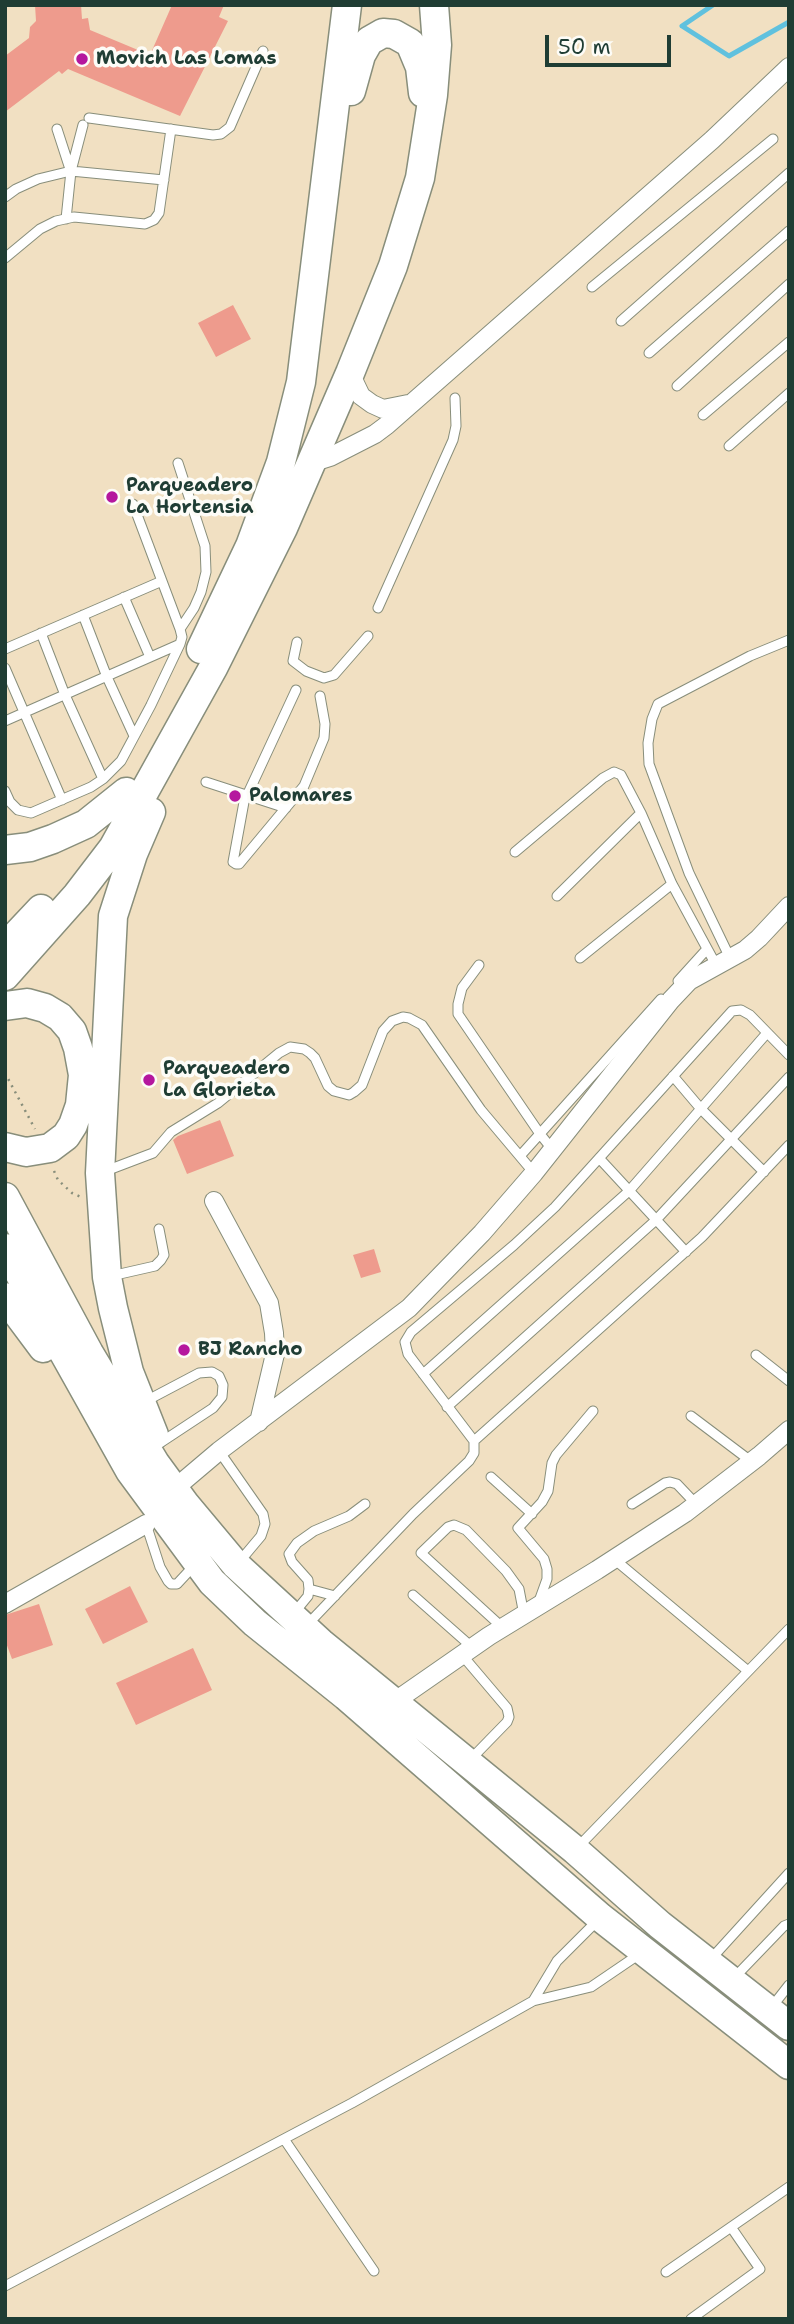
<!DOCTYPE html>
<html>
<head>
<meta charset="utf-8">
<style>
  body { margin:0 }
  #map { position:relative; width:794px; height:2324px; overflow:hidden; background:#f1e0c2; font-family:"Shantell Sans",sans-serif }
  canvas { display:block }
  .frame { position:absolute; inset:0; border:7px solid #1f3d34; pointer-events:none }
  .scale { position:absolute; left:545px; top:35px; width:126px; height:32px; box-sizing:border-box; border:4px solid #1f3d34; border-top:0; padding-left:9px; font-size:21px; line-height:24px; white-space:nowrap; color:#1f3d34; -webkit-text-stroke:5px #fdfcf7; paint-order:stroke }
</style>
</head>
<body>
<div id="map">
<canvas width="794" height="2324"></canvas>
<div class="frame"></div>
<div class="scale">50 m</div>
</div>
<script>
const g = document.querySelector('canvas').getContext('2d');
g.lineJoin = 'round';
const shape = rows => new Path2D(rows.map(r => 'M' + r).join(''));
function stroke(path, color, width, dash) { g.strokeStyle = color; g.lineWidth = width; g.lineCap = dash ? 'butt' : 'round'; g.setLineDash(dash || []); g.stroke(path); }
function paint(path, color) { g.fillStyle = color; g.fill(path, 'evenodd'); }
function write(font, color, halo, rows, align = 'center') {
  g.font = font + ' "Shantell Sans",sans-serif'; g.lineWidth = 7; g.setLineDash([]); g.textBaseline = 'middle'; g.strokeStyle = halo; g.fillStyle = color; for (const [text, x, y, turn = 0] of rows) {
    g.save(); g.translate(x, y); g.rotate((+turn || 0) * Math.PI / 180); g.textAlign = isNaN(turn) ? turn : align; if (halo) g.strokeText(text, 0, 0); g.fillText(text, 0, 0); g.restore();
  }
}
const stream = shape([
  [713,5,682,26,729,56,789,22]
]);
const building = shape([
  [35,5,81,5,82,19,88,18,90,30,150,55,172,5,224,5,219,17,228,21,180,116,68,69,62,74,59,71,5,112,5,56,29,38,30,27,36,21],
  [233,305,251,339,216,357,198,323],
  [220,1120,234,1156,187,1174,173,1140,178,1136],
  [374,1249,381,1272,361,1278,353,1255],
  [130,1586,148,1622,103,1644,85,1609],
  [39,1604,53,1645,12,1659,5,1640,5,1615],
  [193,1648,212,1690,136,1725,116,1683]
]);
const path = shape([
  [5,1073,35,1129],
  [54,1171,58,1180,72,1193,81,1197]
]);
const service = shape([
  [89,118,213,135,221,134,230,127,263,51],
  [57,129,70,169],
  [5,197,16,189,38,179,71,171,164,180],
  [66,219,71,171,83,125],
  [5,258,40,229,56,221,74,217,145,224,154,220,159,213,171,129],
  [592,287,773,139],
  [621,321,789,173],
  [649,353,789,231],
  [677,386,789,284],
  [703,415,789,342],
  [729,446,789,393],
  [178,463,205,546,206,572,201,592,194,608,180,629],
  [124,597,150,657],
  [378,608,453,440,456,426,455,398],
  [83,615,107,677,134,736],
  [41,633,65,695,103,779],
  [297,642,293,661,306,671,324,678,334,675,368,636],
  [5,649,162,581],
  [5,668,62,800],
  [296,690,244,802,233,862,236,864,239,864,304,786,324,738,325,724,320,696],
  [5,721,180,644,182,637,180,629,133,504],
  [206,782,286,808],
  [5,791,10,802,18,810,31,813,91,787,103,779,121,761,151,705,180,644],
  [515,852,603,778,614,772,621,775,641,813,672,884,716,965],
  [557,896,641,813],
  [580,958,672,884],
  [730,958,689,873,649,764,648,743,652,719,658,704,750,656,789,640],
  [479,965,462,988,458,1004,458,1014,540,1134,552,1149],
  [678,981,707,949],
  [673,1076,701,1109,764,1172],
  [520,1156,661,999],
  [599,1158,686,1252],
  [103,1172,153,1153,171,1132,218,1103,279,1053,290,1047,304,1049,310,1053,315,1058,328,1086,334,1091,349,1095,354,1092,362,1085,383,1031,392,1021,403,1017,409,1018,422,1025,481,1110,534,1173],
  [111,1276,155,1266,161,1260,164,1255,159,1229],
  [756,1355,789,1381],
  [423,1374,629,1191,767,1033],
  [144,1402,199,1373,212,1372,219,1376,223,1385,222,1397,213,1408,160,1443],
  [447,1407,656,1220,789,1077],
  [691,1416,752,1462],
  [474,1441,702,1237,789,1145],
  [219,1451,263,1514,265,1524,261,1536,240,1561],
  [491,1477,532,1514],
  [632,1504,665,1483,670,1482,677,1484,696,1504],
  [146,1524,160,1567,168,1581,171,1584,177,1584,190,1570],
  [614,1559,748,1671],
  [309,1589,335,1596],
  [413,1595,473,1648],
  [538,1604,547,1579,547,1569,544,1559,518,1528,542,1502,548,1491,552,1463,556,1455,593,1411],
  [294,1613,308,1596,309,1589,308,1580,292,1562,289,1554,297,1543,314,1531,349,1516,365,1504],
  [307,1625,413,1514,469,1461,474,1453,474,1441,408,1354,405,1342,411,1332,514,1245,555,1207,732,1011,741,1010,750,1015,789,1055],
  [503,1628,421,1553,448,1527,454,1525,466,1530,506,1571,519,1589,524,1615],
  [462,1655,507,1708,509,1717,507,1722,469,1761],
  [578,1847,789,1629],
  [710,1960,789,1873],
  [733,1979,784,1926,789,1924],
  [533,2001,557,1961,597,1921],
  [771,2008,789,1985],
  [284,2139,374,2271],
  [666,2272,789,2187],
  [5,2286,352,2103,533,2001,591,1987,641,1953],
  [691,2319,760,2269,731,2227]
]);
const minor = shape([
  [350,373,361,396,372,404,383,409,408,404],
  [311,463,330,457,375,434,387,425,712,140,789,67],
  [214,1201,269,1303,274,1333,275,1354,259,1422],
  [180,1484,219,1451,409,1308,482,1233,534,1173,671,1000,689,981,745,950,759,938,789,906],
  [5,1604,146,1524],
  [394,1702,489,1636,597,1570,685,1513,759,1456,789,1430]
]);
const primary = shape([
  [351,91,361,55,369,41,383,33,394,34,410,43,420,67,423,93],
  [201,649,250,546,281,462,301,382,347,5],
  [151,812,133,854,113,916,100,1173,107,1277,113,1308,129,1372,154,1435],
  [5,850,30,847,53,839,86,824,126,792],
  [5,947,41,909],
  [5,976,77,895,113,848,213,668,283,528,350,373,393,266,420,178,433,95,437,45,434,5],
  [5,1006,27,1003,45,1008,60,1017,72,1031,78,1048,83,1075,80,1105,73,1125,66,1136,50,1148,26,1152,5,1147],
  [5,1197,89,1353,155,1463,185,1504,236,1565,321,1643,575,1850,660,1925,789,2026],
  [5,1248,130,1471,212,1582,255,1623,346,1696,600,1917,789,2065],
  [5,1297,43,1348]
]);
const markers = [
  [82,59,7,"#b5179e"],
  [112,497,7,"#b5179e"],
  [235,796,7,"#b5179e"],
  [149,1080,7,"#b5179e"],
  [184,1350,7,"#b5179e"]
];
const poiNames = [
  ["Movich Las Lomas",96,59],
  ["Parqueadero",126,486],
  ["La Hortensia",126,508],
  ["Palomares",249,796],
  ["Parqueadero",163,1069],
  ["La Glorieta",163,1091],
  ["BJ Rancho",198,1350]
];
stroke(stream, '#60c1de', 5);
paint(building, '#ee9b8d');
stroke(service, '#888e7b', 11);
stroke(minor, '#888e7b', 20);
stroke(primary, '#888e7b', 31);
stroke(path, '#888e7b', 2.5, [2, 5]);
stroke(service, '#fff', 9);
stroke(minor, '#fff', 18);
stroke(primary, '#fff', 28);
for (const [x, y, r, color] of markers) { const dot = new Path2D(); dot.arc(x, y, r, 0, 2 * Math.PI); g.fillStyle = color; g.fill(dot); stroke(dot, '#fdfcf7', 2.5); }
write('bold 19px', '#1f3d34', '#fdfcf7', poiNames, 'left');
</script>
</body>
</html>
